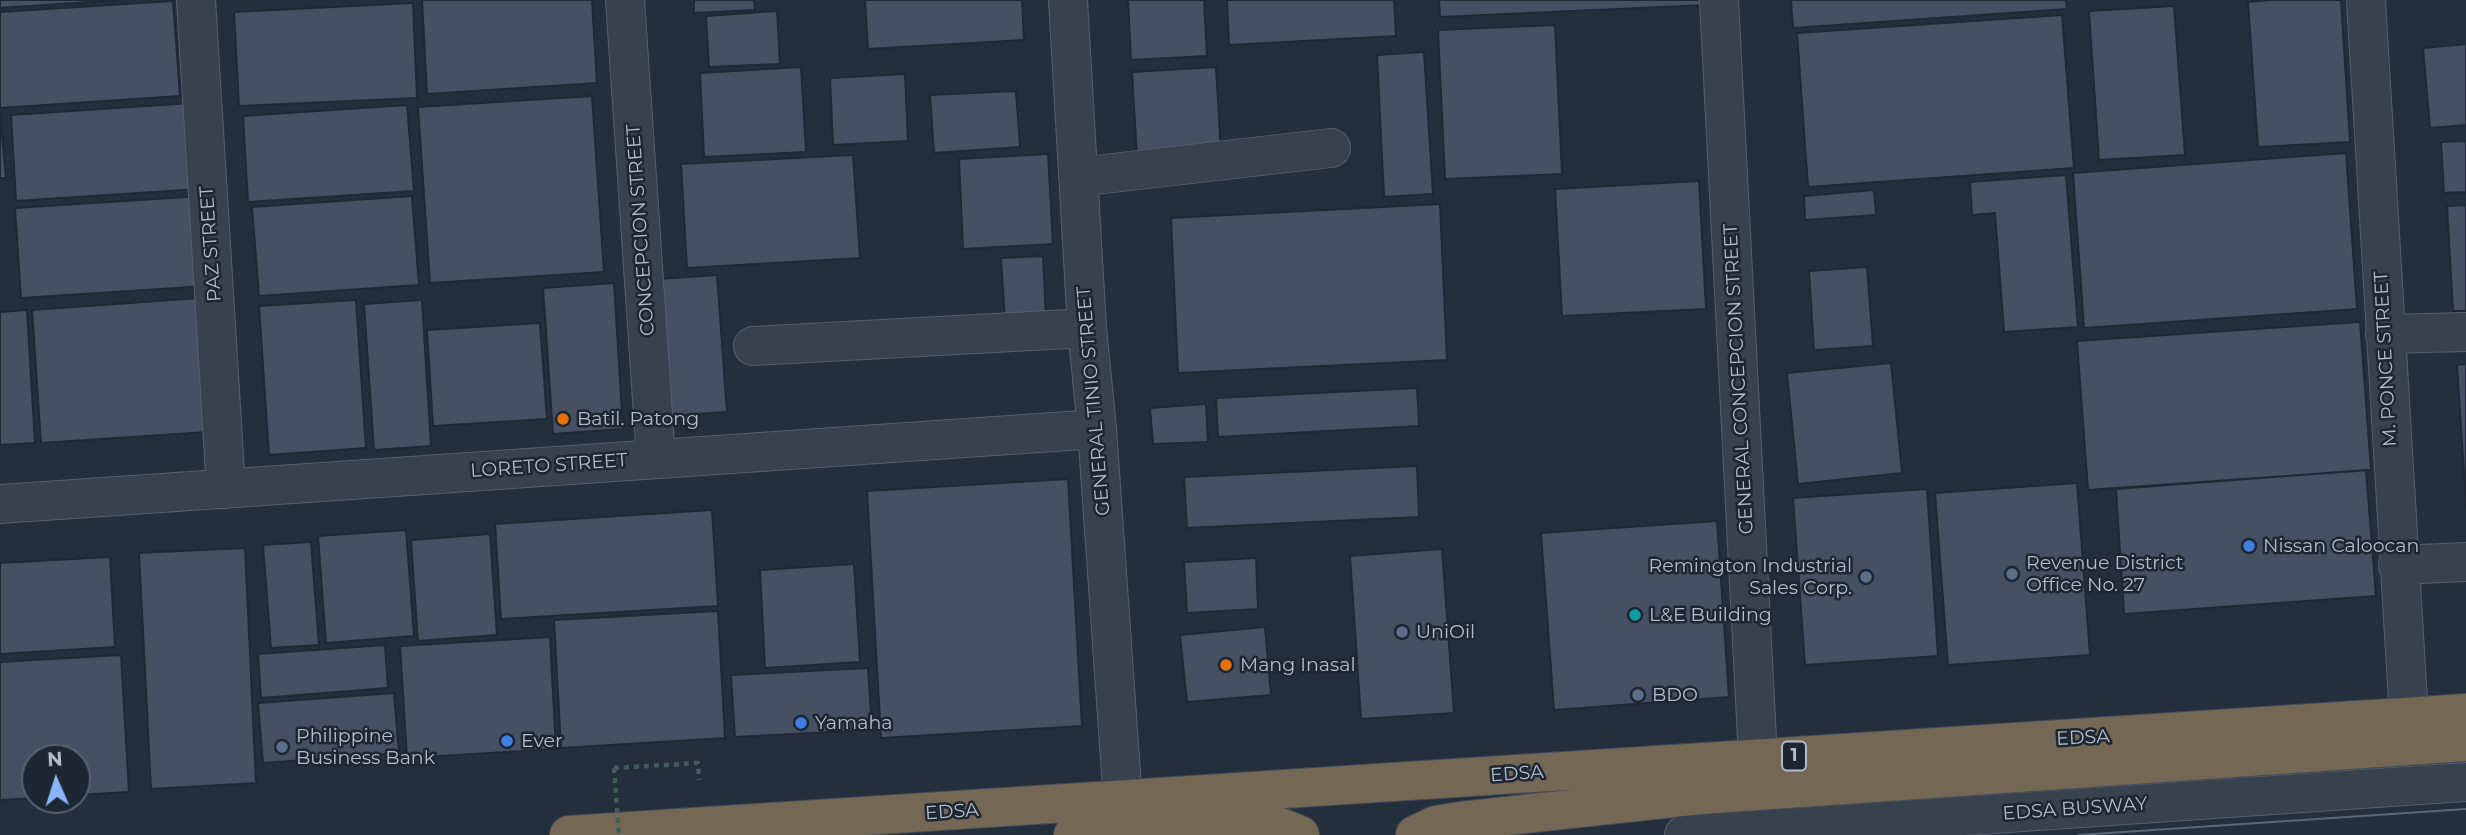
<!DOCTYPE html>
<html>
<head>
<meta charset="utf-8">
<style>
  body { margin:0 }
  #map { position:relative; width:2466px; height:835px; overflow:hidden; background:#242f3e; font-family:Montserrat,sans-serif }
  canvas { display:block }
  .north { position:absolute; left:21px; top:744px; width:70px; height:70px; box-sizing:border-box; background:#1d2633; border:2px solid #59626f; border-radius:50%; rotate:357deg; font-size:19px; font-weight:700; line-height:28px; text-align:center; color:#b4bcc9 }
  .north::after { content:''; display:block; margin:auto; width:24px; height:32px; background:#8ab4f8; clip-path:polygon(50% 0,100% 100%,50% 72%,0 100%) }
</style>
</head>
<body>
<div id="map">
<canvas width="2466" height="835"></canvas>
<div class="north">N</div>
</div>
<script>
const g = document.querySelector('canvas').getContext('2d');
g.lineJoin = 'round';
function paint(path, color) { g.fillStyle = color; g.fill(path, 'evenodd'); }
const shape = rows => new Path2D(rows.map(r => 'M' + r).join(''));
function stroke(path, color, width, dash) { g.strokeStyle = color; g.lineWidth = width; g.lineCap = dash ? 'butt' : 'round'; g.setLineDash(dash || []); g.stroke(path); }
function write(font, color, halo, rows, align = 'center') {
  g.font = font + ' Montserrat,sans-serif'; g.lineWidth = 5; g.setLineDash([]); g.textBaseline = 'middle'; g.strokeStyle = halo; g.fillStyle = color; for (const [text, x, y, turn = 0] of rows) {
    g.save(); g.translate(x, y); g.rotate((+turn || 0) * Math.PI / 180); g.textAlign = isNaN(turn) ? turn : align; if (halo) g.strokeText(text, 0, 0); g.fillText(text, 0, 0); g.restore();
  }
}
const building = shape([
  [0,0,119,0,0,8,0,0],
  [422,0,592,0,597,83,427,94,422,0],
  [694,0,754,0,755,10,694,13,694,0],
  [865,0,1022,0,1024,40,868,49,865,0],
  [1128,0,1204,0,1207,56,1131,60,1128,0],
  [1227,0,1394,0,1396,36,1229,45,1227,0],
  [1439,0,1706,0,1706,5,1440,17,1439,0],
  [1791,0,2066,0,2067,9,1793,28,1791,0],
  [2271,0,2341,0,2350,142,2258,147,2248,2,2271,0],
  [173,1,180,96,0,108,0,12,173,1],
  [413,3,417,98,239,106,234,12,413,3],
  [2174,6,2185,155,2099,160,2089,11,2174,6],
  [777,11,780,64,709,67,706,16,777,11],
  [2062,15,2074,168,1808,187,1797,33,2062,15],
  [1555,25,1562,174,1445,179,1438,30,1555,25],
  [2466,44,2466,125,2430,128,2423,48,2466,44],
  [1424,52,1433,194,1384,197,1377,55,1424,52],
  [801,67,806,152,704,157,700,73,801,67],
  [1216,67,1221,153,1137,158,1132,72,1216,67],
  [905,74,908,141,833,145,830,78,905,74],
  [1016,91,1020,147,934,153,930,95,1016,91],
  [592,96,604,272,430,283,418,107,592,96],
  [192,103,199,189,16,201,11,115,192,103],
  [407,105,414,191,248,202,243,116,407,105],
  [0,114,6,178,0,178,0,114],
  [2466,141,2466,192,2444,193,2441,142,2466,141],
  [2346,153,2357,309,2084,328,2073,173,2346,153],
  [1048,154,1053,244,963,249,959,159,1048,154],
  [853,155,860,258,687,268,681,164,853,155],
  [2066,175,2078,327,2004,332,1995,213,1972,215,1970,182,2066,175],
  [1699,181,1706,309,1562,316,1555,189,1699,181],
  [1874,190,1876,215,1805,220,1804,196,1874,190],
  [202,196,207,286,21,298,15,208,202,196],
  [412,196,419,285,259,296,252,207,412,196],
  [1440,204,1447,360,1178,373,1171,218,1440,204],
  [2466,205,2466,311,2453,311,2447,206,2466,205],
  [1043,256,1046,318,1005,320,1001,258,1043,256],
  [1867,267,1873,346,1814,350,1809,271,1867,267],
  [717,275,727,412,668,416,659,279,717,275],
  [614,283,623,429,553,434,543,288,614,283],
  [213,297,222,431,41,443,32,310,213,297],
  [356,300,366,448,269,455,259,306,356,300],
  [422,300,431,446,374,450,364,304,422,300],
  [27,310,35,443,0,445,0,312,27,310],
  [2360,322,2371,470,2088,490,2077,341,2360,322],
  [540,323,547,419,433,426,427,330,540,323],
  [1891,363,1902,473,1798,484,1787,373,1891,363],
  [2466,364,2466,504,2457,365,2466,364],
  [1417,388,1419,426,1218,437,1216,398,1417,388],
  [1206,404,1208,442,1153,444,1150,408,1206,404],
  [1417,466,1419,517,1187,528,1184,477,1417,466],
  [2366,470,2376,596,2124,614,2116,489,2366,470],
  [1068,479,1082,726,881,738,867,491,1068,479],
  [2077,483,2090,655,1948,665,1935,493,2077,483],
  [1927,489,1938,656,1805,665,1793,498,1927,489],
  [712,510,718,606,501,619,495,524,712,510],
  [1717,521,1729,697,1554,710,1541,533,1717,521],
  [406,530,414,636,326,643,318,536,406,530],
  [490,534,497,635,418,641,411,540,490,534],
  [311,542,319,645,271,648,263,545,311,542],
  [245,548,256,783,151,789,139,553,245,548],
  [1442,549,1454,713,1361,719,1350,556,1442,549],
  [110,557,115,647,0,654,0,563,110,557],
  [1256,558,1258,609,1187,613,1184,562,1256,558],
  [854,564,860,662,765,668,760,570,854,564],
  [718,611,725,738,561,748,554,620,718,611],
  [1265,627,1271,695,1187,702,1180,635,1265,627],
  [550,637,556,749,407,758,400,646,550,637],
  [385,645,388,688,261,698,258,654,385,645],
  [121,655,129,792,77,795,77,758,35,758,35,798,0,800,0,662,121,655],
  [868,668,872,730,735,737,731,675,868,668],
  [394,693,399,753,263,763,258,703,394,693]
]);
const path = shape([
  [614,768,698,763,699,780]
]);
const minor = shape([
  [196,0,226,489],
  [625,0,656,459],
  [1068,0,1087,328,1097,429,1123,802],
  [1719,0,1758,758],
  [2366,0,2409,718],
  [1078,177,1331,148],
  [2385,334,2466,332],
  [753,346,1087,328],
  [0,504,1097,429],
  [2398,565,2466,562],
  [1684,835,2466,782]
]);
const highway = shape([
  [569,835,2466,713],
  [1073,835,1241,822,1278,826,1300,835],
  [1415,835,1436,825,1461,821,1700,795,2466,742]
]);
const tram = shape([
  [2079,835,2466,809]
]);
const pathBridge = shape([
  [614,768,619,835]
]);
const markers = [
  [563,419,7,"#e8710a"],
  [2249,546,7,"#3f7fe0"],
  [2012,574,7,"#5c6f8a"],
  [1866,577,7,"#5c6f8a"],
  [1635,615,7,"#0f9aa8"],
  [1402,632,7,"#5c6f8a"],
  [1226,665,7,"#e8710a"],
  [1638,695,7,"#5c6f8a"],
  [801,723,7,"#3f7fe0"],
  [507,741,7,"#3f7fe0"],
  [282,747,7,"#5c6f8a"]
];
const shields = [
  [1794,756,24]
];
const shieldNames = [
  ["1",1794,756]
];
const streetNames = [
  ["CONCEPCION STREET",641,230,-94],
  ["PAZ STREET",211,244,-94],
  ["M. PONCE STREET",2386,359,-93],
  ["GENERAL CONCEPCION STREET",1739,379,-93],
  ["GENERAL TINIO STREET",1094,401,-95],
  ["LORETO STREET",549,466,-4],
  ["EDSA",2083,738,-3],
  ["EDSA",1517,774,-4],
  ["EDSA BUSWAY",2075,809,-4],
  ["EDSA",952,812,-4]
];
const poiNames = [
  ["Batil. Patong",577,419],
  ["Nissan Caloocan",2263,546],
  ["Revenue District",2026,563],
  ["Office No. 27",2026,585],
  ["Remington Industrial",1852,566,"right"],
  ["Sales Corp.",1852,588,"right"],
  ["L&E Building",1649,615],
  ["UniOil",1416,632],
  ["Mang Inasal",1240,665],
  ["BDO",1652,695],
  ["Yamaha",815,723],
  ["Philippine",296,736],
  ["Business Bank",296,758],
  ["Ever",521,741]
];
paint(building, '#455162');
stroke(building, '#1f2835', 2);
stroke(minor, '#565f6c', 40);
stroke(highway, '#434c59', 40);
stroke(path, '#44595c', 4.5, [5, 5]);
stroke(minor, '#38414e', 38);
stroke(highway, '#746855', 38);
stroke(tram, '#5a6575', 2);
stroke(pathBridge, '#44595c', 4.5, [5, 5]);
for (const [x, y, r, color] of markers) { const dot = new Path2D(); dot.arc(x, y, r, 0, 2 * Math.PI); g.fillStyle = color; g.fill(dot); stroke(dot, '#1d2633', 2.5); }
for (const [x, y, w] of shields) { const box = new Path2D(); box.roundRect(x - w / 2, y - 14.5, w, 29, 5); g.fillStyle = '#1d2633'; g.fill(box); stroke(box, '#b4bcc9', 2); }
write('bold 18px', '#b4bcc9', null, shieldNames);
write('19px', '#b4bcc9', '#1d2633', streetNames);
write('19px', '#b4bcc9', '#1d2633', poiNames, 'left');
</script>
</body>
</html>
